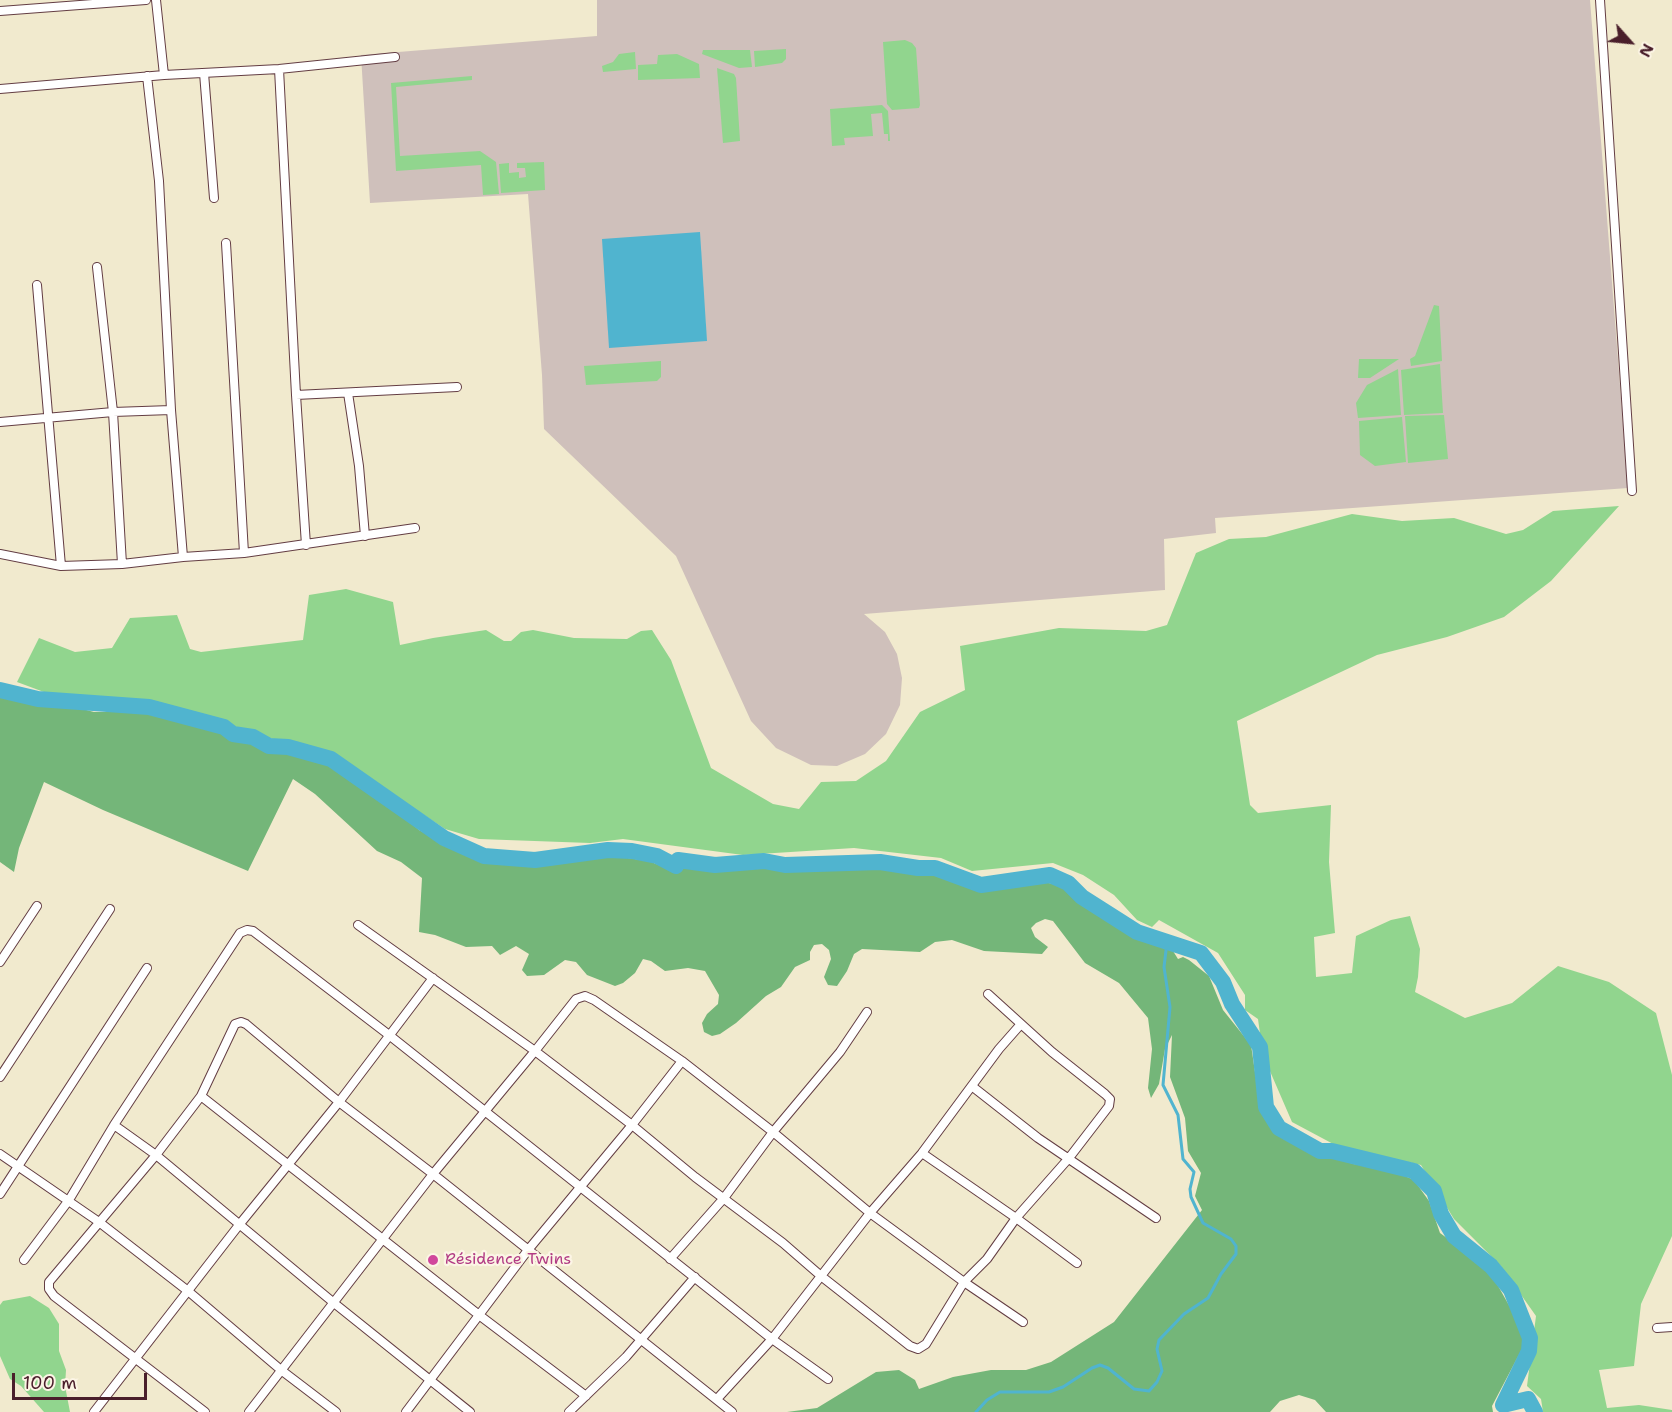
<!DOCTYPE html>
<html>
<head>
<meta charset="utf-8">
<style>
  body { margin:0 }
  #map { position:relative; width:1672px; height:1412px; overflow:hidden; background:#f1eace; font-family:"Shantell Sans",sans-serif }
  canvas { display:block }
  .north { position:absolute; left:1600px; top:12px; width:60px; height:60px; -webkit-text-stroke:4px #fcf5e5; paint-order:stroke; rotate:117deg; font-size:16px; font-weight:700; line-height:24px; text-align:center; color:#4a1f2b }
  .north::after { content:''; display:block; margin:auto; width:21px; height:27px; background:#4a1f2b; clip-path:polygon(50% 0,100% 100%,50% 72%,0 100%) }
  .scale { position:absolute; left:12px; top:1373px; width:135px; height:27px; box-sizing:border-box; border:3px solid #4a1f2b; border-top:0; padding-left:8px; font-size:18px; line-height:21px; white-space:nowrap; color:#4a1f2b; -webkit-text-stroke:4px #fcf5e5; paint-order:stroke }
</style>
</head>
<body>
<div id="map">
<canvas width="1672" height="1412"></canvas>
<div class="north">N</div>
<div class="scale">100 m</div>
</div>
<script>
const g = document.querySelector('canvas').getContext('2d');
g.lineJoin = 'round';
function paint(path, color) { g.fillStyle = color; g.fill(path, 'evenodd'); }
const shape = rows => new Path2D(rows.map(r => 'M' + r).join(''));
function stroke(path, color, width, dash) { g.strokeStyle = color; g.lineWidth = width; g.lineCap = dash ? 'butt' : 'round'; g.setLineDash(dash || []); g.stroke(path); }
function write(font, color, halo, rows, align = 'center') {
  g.font = font + ' "Shantell Sans",sans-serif'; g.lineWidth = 4.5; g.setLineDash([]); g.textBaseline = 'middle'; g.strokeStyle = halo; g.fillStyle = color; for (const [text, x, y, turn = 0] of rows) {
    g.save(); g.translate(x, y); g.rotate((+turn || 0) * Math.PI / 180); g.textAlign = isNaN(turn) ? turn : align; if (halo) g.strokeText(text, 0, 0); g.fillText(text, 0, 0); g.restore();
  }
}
const industrial = shape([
  [597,0,1590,0,1628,488,1215,518,1216,533,1164,539,1165,590,864,614,885,632,897,654,902,678,900,705,886,734,865,754,837,766,811,765,776,748,751,721,676,556,544,429,542,375,528,194,370,203,361,55,597,36]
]);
const green = shape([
  [905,40,912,43,916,48,920,105,919,108,892,110,887,104,883,42],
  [786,49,786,59,782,63,755,67,754,51],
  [703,50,750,50,752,67,739,68,702,54],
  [635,52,636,69,603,72,602,66,613,62,619,54],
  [677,54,699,64,700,78,638,80,638,65,657,64,658,55],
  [717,68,734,74,736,78,740,141,723,143],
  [472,76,472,80,396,87,400,156,480,151,496,162,499,194,483,195,481,165,396,171,391,83],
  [882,105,888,111,890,141,888,141,888,134,884,134,882,113,871,114,873,136,844,138,845,145,832,146,830,109],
  [544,162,545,190,501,193,499,164,509,163,509,173,519,172,519,178,526,177,525,168,517,168,517,163],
  [1434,305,1439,306,1442,361,1411,366,1410,359,1415,356],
  [1359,359,1399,359,1370,378,1358,378],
  [661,361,661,377,657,381,586,385,584,366],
  [1440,364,1443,413,1404,415,1401,370],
  [1398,369,1401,415,1358,418,1356,403,1367,385],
  [1444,415,1448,459,1408,463,1405,416],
  [1402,417,1406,462,1375,466,1360,455,1359,421],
  [1619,506,1551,581,1504,617,1447,637,1377,655,1237,721,1250,805,1258,813,1331,805,1329,862,1335,933,1314,937,1316,977,1352,973,1356,936,1391,920,1410,916,1420,949,1418,977,1415,992,1465,1018,1512,1003,1558,966,1609,982,1656,1013,1672,1075,1672,1236,1641,1304,1634,1366,1599,1370,1607,1408,1639,1405,1672,1410,1672,1412,1543,1412,1541,1399,1527,1386,1536,1316,1500,1265,1454,1219,1421,1165,1337,1146,1292,1122,1263,1055,1258,1019,1245,1010,1245,995,1218,953,1159,920,1152,927,1137,920,1114,895,1083,875,1053,863,972,871,941,858,854,848,743,855,623,839,590,843,479,839,445,829,340,759,168,708,52,695,17,682,39,638,75,652,112,648,130,618,177,615,190,649,201,652,303,640,309,595,346,589,393,602,400,645,433,638,486,630,504,641,511,641,521,632,533,630,574,638,627,639,641,631,652,630,671,660,711,768,773,804,799,809,821,782,856,781,886,761,920,712,965,690,960,646,1059,628,1146,631,1167,625,1196,553,1229,539,1266,537,1352,514,1402,521,1454,518,1506,534,1523,530,1553,511],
  [30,1296,49,1308,59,1324,59,1351,66,1370,65,1386,70,1412,44,1412,21,1386,10,1379,0,1356,0,1305,3,1301]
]);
const forest = shape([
  [0,694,35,705,67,705,94,712,144,712,173,716,210,727,268,749,299,754,338,768,380,797,419,830,462,854,495,862,542,865,606,855,649,861,673,871,688,865,713,869,766,866,786,870,823,868,831,870,864,866,931,873,977,888,1038,881,1054,884,1069,891,1129,932,1173,951,1178,959,1183,957,1189,960,1209,976,1223,1010,1251,1045,1259,1099,1268,1124,1309,1151,1323,1156,1331,1155,1353,1164,1382,1166,1414,1180,1429,1201,1440,1233,1488,1268,1515,1316,1524,1340,1523,1347,1492,1406,1493,1412,1326,1412,1315,1400,1299,1395,1280,1401,1270,1412,787,1412,817,1408,876,1372,899,1370,915,1380,919,1389,953,1377,991,1370,1026,1370,1051,1362,1114,1322,1202,1210,1195,1196,1201,1173,1188,1151,1185,1118,1170,1077,1172,1035,1165,1049,1159,1084,1151,1098,1148,1088,1152,1049,1148,1018,1119,983,1085,963,1053,921,1045,919,1036,923,1031,928,1035,937,1048,947,1042,954,984,951,952,940,935,942,920,952,862,949,854,954,847,971,837,986,828,985,824,977,831,959,829,950,822,944,814,945,810,952,810,960,795,967,781,987,766,996,736,1023,720,1034,712,1036,704,1032,702,1023,707,1014,718,1004,719,995,705,971,688,968,665,971,651,961,643,959,635,973,623,983,615,986,587,975,576,962,565,960,544,975,527,976,522,970,529,954,516,946,500,955,492,946,466,947,435,935,419,932,422,878,401,862,377,851,315,794,293,779,248,871,103,810,44,782,19,848,14,872,0,862]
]);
const water = shape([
  [700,232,707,341,609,348,602,239]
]);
const stream = shape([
  [976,1412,987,1400,1000,1392,1049,1392,1063,1387,1092,1368,1100,1365,1108,1368,1134,1389,1149,1391,1157,1382,1162,1371,1157,1349,1159,1340,1184,1314,1208,1298,1221,1274,1236,1254,1236,1246,1231,1239,1203,1223,1191,1197,1190,1189,1194,1172,1183,1159,1178,1115,1163,1085,1170,1007,1164,967,1167,942]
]);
const river = shape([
  [0,690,38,699,149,707,224,727,233,734,253,737,269,746,288,747,331,759,444,838,484,856,535,860,608,850,632,851,657,856,676,866,678,860,715,865,764,861,785,865,880,862,918,868,935,868,981,885,1050,875,1068,883,1082,897,1137,932,1201,953,1223,982,1232,1004,1260,1047,1266,1107,1279,1128,1320,1151,1332,1151,1414,1171,1434,1191,1441,1214,1454,1236,1491,1266,1511,1290,1530,1338,1529,1351,1503,1405,1528,1399,1535,1412]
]);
const minor = shape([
  [156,0,164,75],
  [1600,0,1632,491],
  [0,11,146,0],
  [279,69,296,395,306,545],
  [204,73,214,198],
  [147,76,159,181,171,410,183,557],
  [0,89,164,75,279,69,395,57],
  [226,243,244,553],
  [97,267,113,412,122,564],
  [37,285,61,566],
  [348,393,359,466,365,536],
  [296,395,457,387],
  [0,422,113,412,171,410],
  [0,554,61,566,122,564,183,557,244,553,415,528],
  [358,925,535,1051,632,1125,695,1177,783,1243,821,1276,910,1346,918,1349,926,1344,964,1282,987,1259,1016,1218,1069,1158,1109,1106,1110,1099,1105,1094,1052,1052,988,994],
  [0,962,37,906],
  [0,1077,110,909],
  [973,1087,1038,1138,1156,1218],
  [201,1096,479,1315,586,1396],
  [114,1125,156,1155,334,1303,470,1412],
  [922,1153,1016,1218,1077,1263],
  [0,1154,99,1222,188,1291,281,1370,336,1412],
  [0,1194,147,968],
  [670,1259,724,1198,773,1132,840,1052,867,1012],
  [24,1260,69,1200,114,1125,240,933,247,930,253,931,389,1035,772,1339,828,1379],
  [1657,1328,1672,1327],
  [717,1399,772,1339,870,1213,922,1153,999,1049,1021,1024],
  [94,1412,239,1225,339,1102,433,978],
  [205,1412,54,1296,49,1289,49,1282,156,1155,201,1096,235,1024,241,1022,246,1024,339,1102,433,1174,732,1412],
  [249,1412,433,1174,535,1051,576,999,585,996,594,1000,682,1061,773,1132,870,1213,964,1282,1023,1322],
  [406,1412,528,1250,632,1125,682,1061],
  [569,1412,626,1357,695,1277]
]);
const markers = [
  [433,1260,6,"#d1479c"]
];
const hotelNames = [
  ["Résidence Twins",445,1260]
];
paint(industrial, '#cfc0bb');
paint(green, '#91d58e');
paint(forest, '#74b679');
paint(water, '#50b4cf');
stroke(stream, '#50b4cf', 3);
stroke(river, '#50b4cf', 16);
stroke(minor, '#633d43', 10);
stroke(minor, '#fff', 8);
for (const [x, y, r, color] of markers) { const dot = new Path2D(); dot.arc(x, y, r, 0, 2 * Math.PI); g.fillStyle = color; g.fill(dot); stroke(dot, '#fcf5e5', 2); }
write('16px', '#b23c85', '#fcf5e5', hotelNames, 'left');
</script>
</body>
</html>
